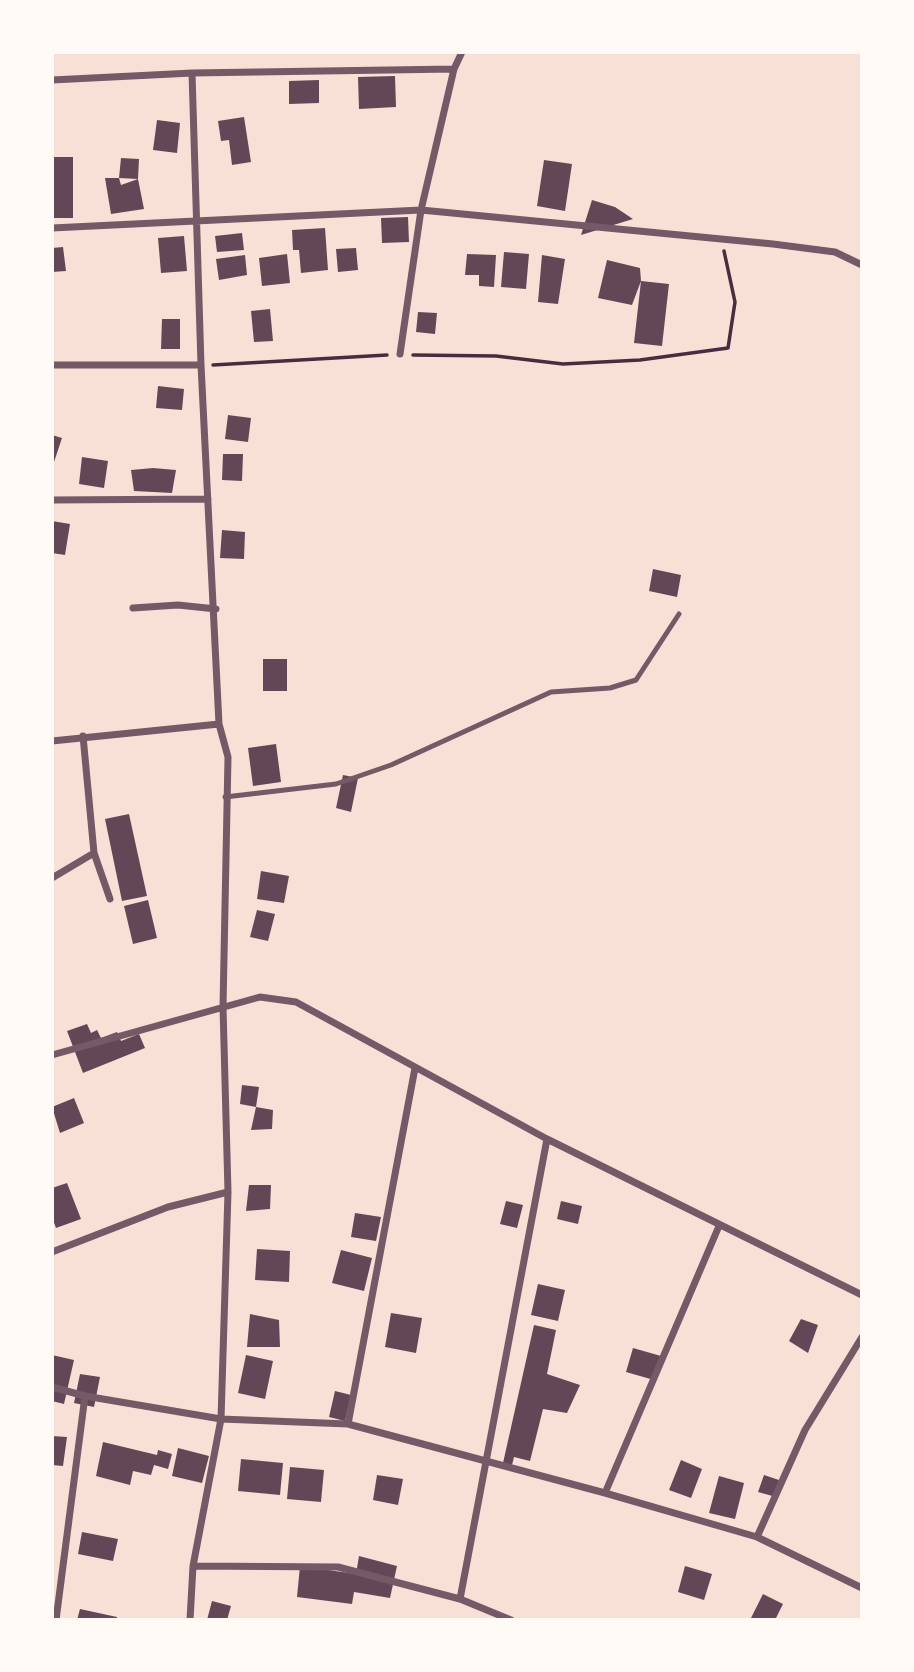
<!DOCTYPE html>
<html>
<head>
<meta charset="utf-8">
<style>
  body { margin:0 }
  #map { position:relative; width:914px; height:1672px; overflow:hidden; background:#f7e1d7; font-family:"Nunito Sans",sans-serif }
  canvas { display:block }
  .frame { position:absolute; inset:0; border:54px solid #fffaf5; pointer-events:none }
</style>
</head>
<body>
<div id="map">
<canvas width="914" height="1672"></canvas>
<div class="frame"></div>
</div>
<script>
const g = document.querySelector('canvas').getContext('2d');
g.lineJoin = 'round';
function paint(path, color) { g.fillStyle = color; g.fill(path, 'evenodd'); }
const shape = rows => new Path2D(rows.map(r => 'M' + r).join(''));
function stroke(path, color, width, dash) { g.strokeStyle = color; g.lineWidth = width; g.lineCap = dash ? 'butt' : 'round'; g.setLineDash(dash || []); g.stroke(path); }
const building = shape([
  [395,76,396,107,359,109,358,77],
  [319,80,319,103,289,104,289,81],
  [244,117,251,162,232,165,229,140,221,141,218,121],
  [157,120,180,123,177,153,153,150],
  [52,157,73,157,73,218,52,218],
  [121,158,139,159,138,179,119,178],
  [544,160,572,164,565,211,537,206],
  [105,178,119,178,121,185,138,179,144,209,111,214],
  [592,200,615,207,633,219,581,235],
  [408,217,409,242,382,243,381,218],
  [325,228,328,270,301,273,299,250,293,250,292,230],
  [242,233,244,250,217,252,215,236],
  [184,236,187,271,161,273,158,238],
  [63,247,66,271,52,272,52,248],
  [356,248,358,270,338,272,336,249],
  [504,252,529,254,526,289,501,287],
  [287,254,290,283,262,286,259,258],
  [467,254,496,255,494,287,479,286,479,275,465,275],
  [245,255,247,275,219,280,216,259],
  [542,255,565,259,558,304,538,302],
  [607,260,640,268,641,281,632,305,598,298],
  [641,281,669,284,662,346,634,343],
  [270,309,273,341,254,342,251,311],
  [418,312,437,313,435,334,416,332],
  [162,319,180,319,180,349,161,349],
  [158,386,184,389,182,410,156,408],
  [228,415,251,418,248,442,225,439],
  [52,435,62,438,53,465,52,465],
  [223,454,243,454,242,481,222,480],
  [82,457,108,461,104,488,79,484],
  [153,468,176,470,172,493,134,491,131,470],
  [52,521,70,524,65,555,52,553],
  [222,530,245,532,244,559,220,558],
  [653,569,681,575,677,597,649,591],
  [263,659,287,659,287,691,263,691],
  [276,744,281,782,253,786,248,748],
  [343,775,358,778,351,812,336,808],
  [129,814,147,896,122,901,105,819],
  [261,871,289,876,284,903,257,899],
  [148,900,157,938,133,944,124,906],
  [257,910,275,914,268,941,250,937],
  [87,1024,91,1033,97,1030,101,1038,117,1032,121,1041,139,1034,145,1048,83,1073,67,1031],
  [242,1085,259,1087,256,1107,273,1110,272,1129,251,1130,256,1107,240,1104],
  [74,1098,84,1123,60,1133,52,1107],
  [67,1183,81,1219,56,1228,52,1217,52,1188],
  [249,1185,271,1185,270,1209,246,1211],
  [506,1201,523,1205,517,1228,500,1224],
  [561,1201,582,1206,578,1224,557,1219],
  [355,1213,381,1217,376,1241,351,1237],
  [257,1249,290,1251,289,1282,255,1280],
  [341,1250,372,1258,364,1291,332,1283],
  [538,1284,565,1290,558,1321,531,1315],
  [391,1313,422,1318,416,1353,385,1347],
  [250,1314,279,1320,280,1347,247,1347],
  [801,1319,818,1325,808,1353,789,1341],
  [534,1325,556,1330,547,1374,580,1385,567,1413,543,1409,530,1461,514,1457,512,1465,503,1463],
  [633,1348,661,1356,654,1380,626,1372],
  [52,1355,74,1360,64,1404,52,1401],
  [246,1355,273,1361,265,1399,238,1393],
  [80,1374,100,1377,94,1407,74,1403],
  [335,1391,351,1395,345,1421,329,1417],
  [52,1436,67,1437,63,1466,52,1465],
  [103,1442,157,1455,158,1450,172,1454,168,1469,154,1465,151,1475,133,1471,130,1485,96,1476],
  [178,1448,209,1456,202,1483,172,1476],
  [241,1459,283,1463,280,1495,238,1491],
  [681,1460,702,1469,691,1498,669,1490],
  [290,1467,324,1470,321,1502,287,1499],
  [377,1475,403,1479,398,1505,373,1500],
  [764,1475,782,1481,776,1497,758,1492],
  [719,1476,744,1483,735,1519,709,1513],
  [82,1532,118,1539,113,1561,78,1554],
  [359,1556,397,1566,390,1598,354,1592,352,1604,297,1597,300,1566,356,1574],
  [685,1566,712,1574,704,1600,678,1592],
  [763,1594,783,1604,775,1620,750,1620],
  [212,1601,231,1606,227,1620,207,1620],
  [80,1609,117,1617,117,1620,77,1620]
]);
const path = shape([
  [413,355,496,356,563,364,640,360,728,348,735,302,724,251],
  [213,365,387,355]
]);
const service = shape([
  [225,797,336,784,391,765,551,692,610,688,636,680,679,614]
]);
const minor = shape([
  [52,80,192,73,454,69],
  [52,228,421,210,773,244,835,252,862,265],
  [400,354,421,210,454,69,462,52],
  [52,365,201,365],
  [52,500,208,499],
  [133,608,178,605,216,609],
  [83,736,94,853,110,899],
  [52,741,219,724],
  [52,878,94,853],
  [52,1055,260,997,296,1002,547,1139,862,1295],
  [52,1252,168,1207,228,1192],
  [52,1387,85,1396,221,1419,348,1424,605,1493,757,1537,862,1588],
  [348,1424,415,1068],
  [605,1493,719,1226],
  [757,1537,805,1430,862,1337],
  [193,1566,338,1567,460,1599,511,1620],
  [460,1599,547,1139],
  [56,1620,85,1396],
  [190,1620,193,1566,221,1419,228,1192,223,1007,228,757,219,724,201,365,192,73]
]);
paint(building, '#644757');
stroke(path, '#4a2c40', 3.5);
stroke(service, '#755966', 5);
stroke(minor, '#755966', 7);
</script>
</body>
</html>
